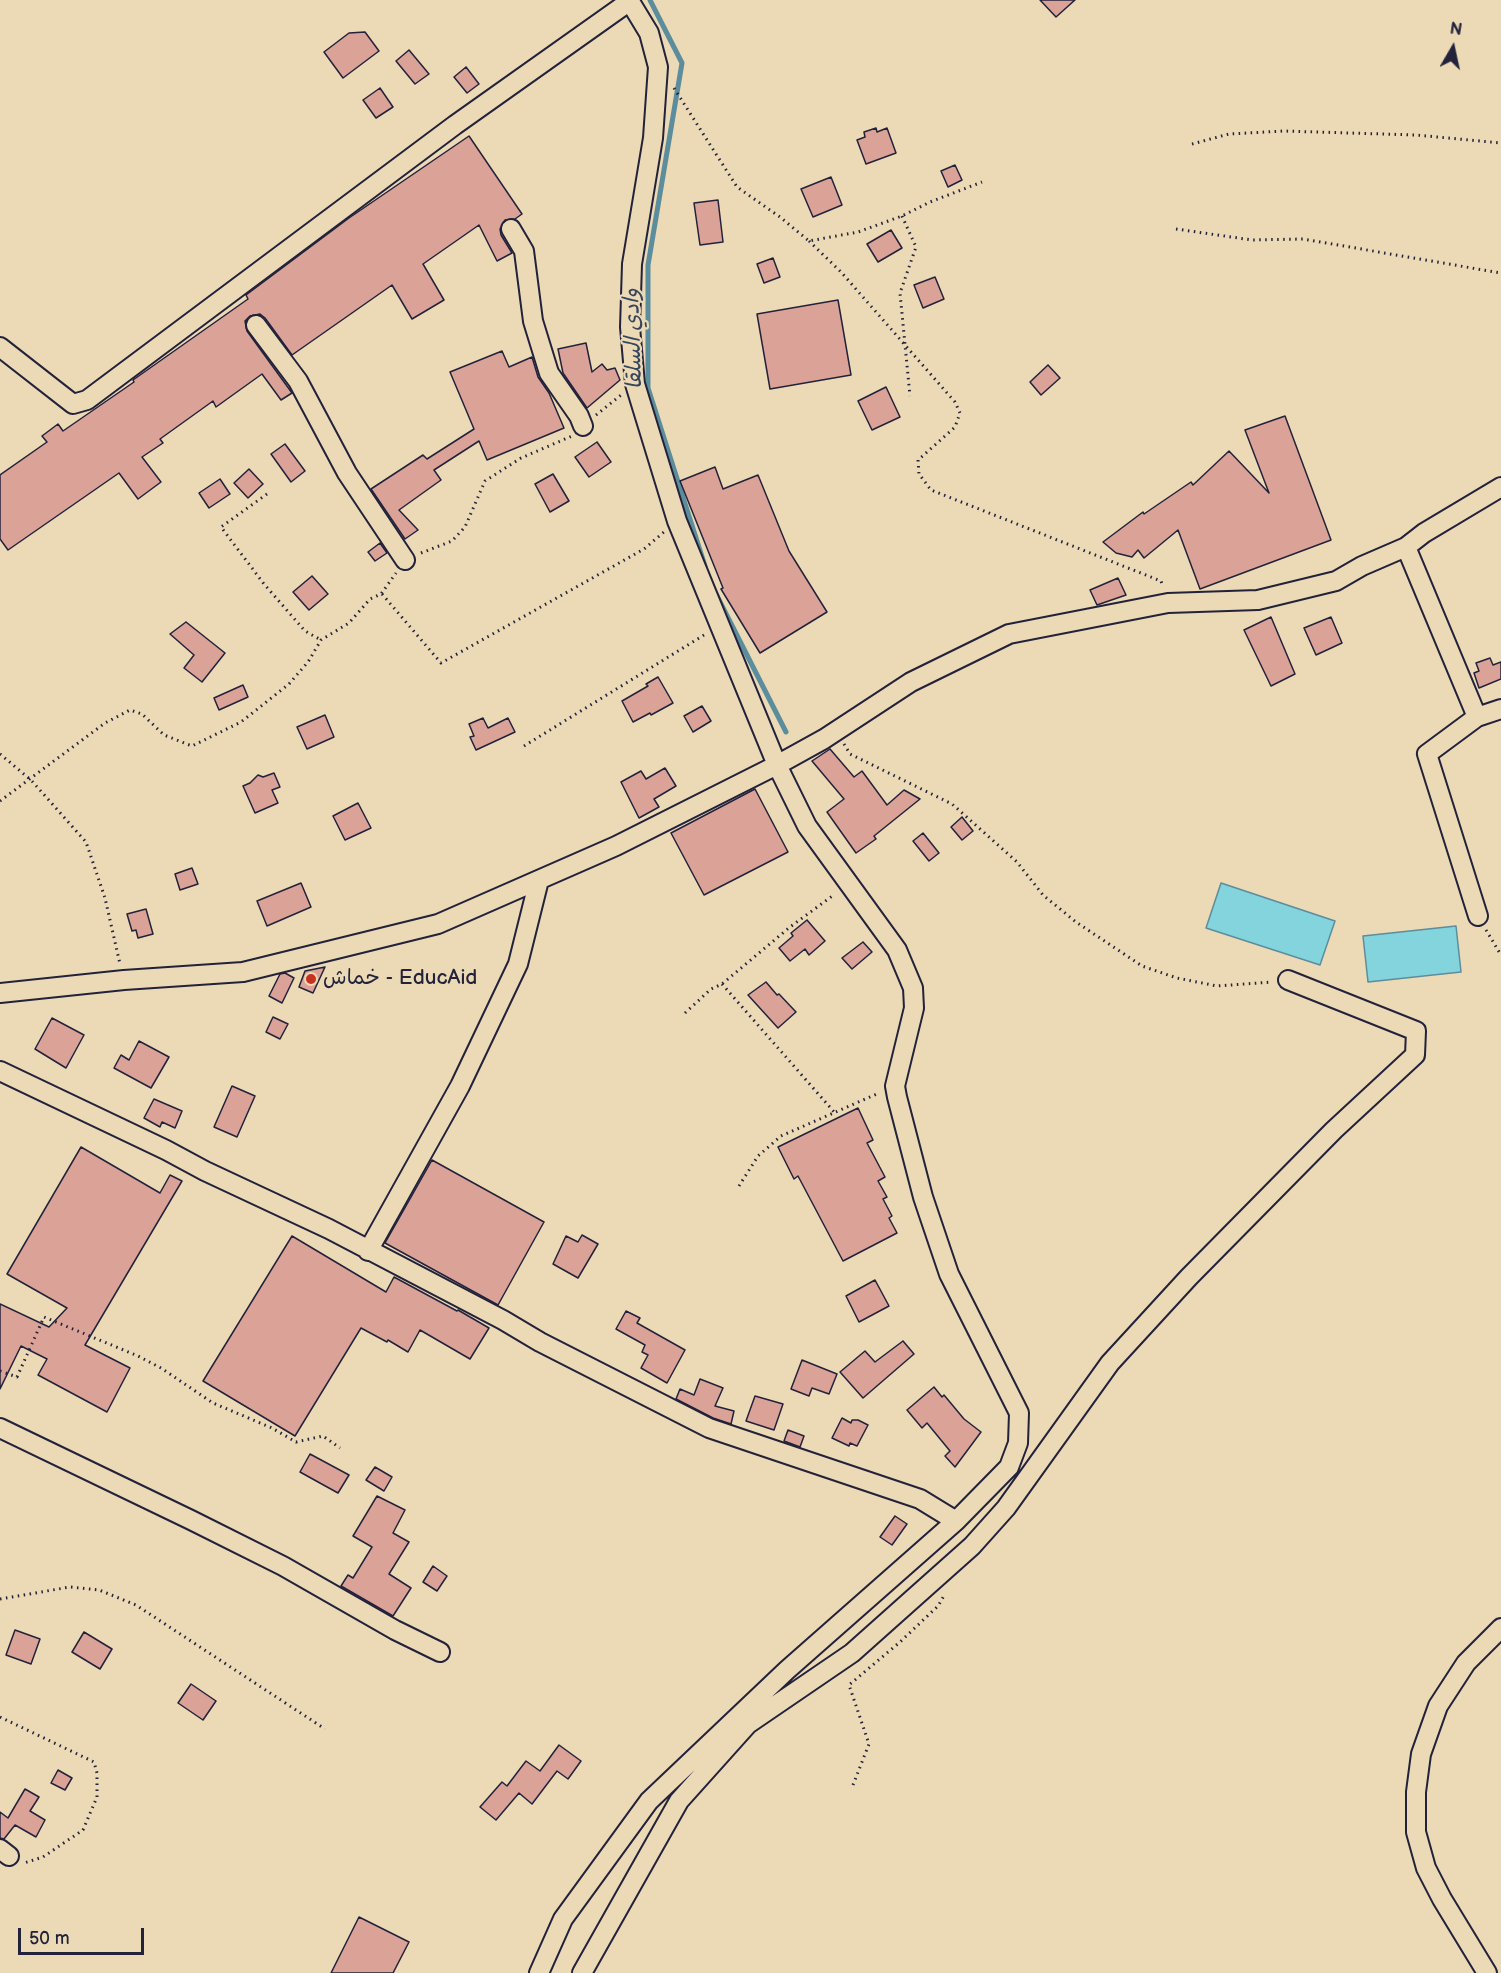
<!DOCTYPE html>
<html>
<head>
<meta charset="utf-8">
<style>
  body { margin:0 }
  #map { position:relative; width:1501px; height:1973px; overflow:hidden; background:#ecd9b6; font-family:"Balsamiq Sans",sans-serif }
  canvas { display:block }
  .north { position:absolute; left:1423px; top:18px; width:60px; height:60px; -webkit-text-stroke:4px #ecd9b6; paint-order:stroke; rotate:9deg; font-size:16px; font-weight:700; line-height:24px; text-align:center; color:#22223b }
  .north::after { content:''; display:block; margin:auto; width:21px; height:27px; background:#22223b; clip-path:polygon(50% 0,100% 100%,50% 72%,0 100%) }
  .scale { position:absolute; left:18px; top:1928px; width:126px; height:27px; box-sizing:border-box; border:3px solid #22223b; border-top:0; padding-left:8px; font-size:18px; line-height:21px; white-space:nowrap; color:#22223b; -webkit-text-stroke:4px #ecd9b6; paint-order:stroke }
</style>
</head>
<body>
<div id="map">
<canvas width="1501" height="1973"></canvas>
<div class="north">N</div>
<div class="scale">50 m</div>
</div>
<script>
const g = document.querySelector('canvas').getContext('2d');
g.lineJoin = 'round';
function paint(path, color) { g.fillStyle = color; g.fill(path, 'evenodd'); }
const shape = rows => new Path2D(rows.map(r => 'M' + r).join(''));
function stroke(path, color, width, dash) { g.strokeStyle = color; g.lineWidth = width; g.lineCap = dash ? 'butt' : 'round'; g.setLineDash(dash || []); g.stroke(path); }
function write(font, color, halo, rows, align = 'center') {
  g.font = font + ' "Balsamiq Sans","Playpen Sans Arabic",sans-serif'; g.lineWidth = 4.5; g.setLineDash([]); g.textBaseline = 'middle'; g.strokeStyle = halo; g.fillStyle = color; for (const [text, x, y, turn = 0] of rows) {
    g.save(); g.translate(x, y); g.rotate((+turn || 0) * Math.PI / 180); g.textAlign = isNaN(turn) ? turn : align; if (halo) g.strokeText(text, 0, 0); g.fillText(text, 0, 0); g.restore();
  }
}
const water = shape([
  [1221,883,1335,921,1320,965,1206,928,1221,883],
  [1456,926,1461,972,1368,982,1363,936,1456,926]
]);
const stream = shape([
  [650,0,682,63,648,265,648,388,705,566],
  [716,594,786,732]
]);
const building = shape([
  [1040,0,1075,0,1056,17,1040,0],
  [365,32,379,51,343,78,324,52,349,33,365,32],
  [409,50,429,74,415,84,396,61,409,50],
  [466,67,479,84,467,93,454,77,466,67],
  [380,88,393,107,376,118,363,100,380,88],
  [876,128,877,132,887,128,896,153,866,164,857,140,865,137,864,132,876,128],
  [469,136,522,214,515,219,505,220,500,229,501,235,512,253,497,261,479,225,423,264,444,300,412,319,392,285,292,355,265,318,260,314,250,316,245,321,247,331,292,393,281,400,262,374,216,407,213,401,160,439,163,443,142,457,161,482,138,499,119,473,8,550,0,539,0,475,47,442,42,436,58,424,63,431,134,382,133,380,248,299,246,295,349,218,469,136],
  [955,165,962,180,948,187,941,171,955,165],
  [831,177,842,205,813,217,801,189,831,177],
  [718,200,723,242,700,245,694,203,718,200],
  [891,230,902,248,878,262,867,244,891,230],
  [773,258,780,277,764,283,757,264,773,258],
  [935,277,944,299,923,308,914,285,935,277],
  [838,300,851,375,770,389,757,314,838,300],
  [586,343,592,372,602,364,607,370,615,368,620,380,587,408,563,373,558,349,586,343],
  [502,351,509,367,532,357,538,377,549,393,564,428,487,460,479,441,434,470,441,480,399,510,418,530,405,539,371,489,423,455,427,459,474,429,450,372,502,351],
  [1048,365,1060,378,1041,395,1030,382,1048,365],
  [886,387,900,417,872,430,858,401,886,387],
  [1285,416,1331,540,1200,589,1178,530,1144,558,1138,550,1132,557,1116,553,1103,542,1143,512,1144,514,1191,482,1193,485,1229,451,1269,493,1245,430,1285,416],
  [597,442,611,462,589,477,575,457,597,442],
  [285,444,305,471,291,482,271,454,285,444],
  [715,467,723,489,758,475,789,551,827,612,760,653,721,589,723,588,680,481,715,467],
  [249,469,263,484,248,498,234,483,249,469],
  [553,474,569,501,550,512,535,484,553,474],
  [220,479,230,494,209,508,199,493,220,479],
  [380,543,387,553,375,561,368,552,380,543],
  [312,576,328,594,309,610,293,592,312,576],
  [1118,578,1126,595,1097,605,1090,590,1118,578],
  [1271,617,1295,674,1271,686,1244,630,1271,617],
  [1331,617,1342,643,1316,655,1304,628,1331,617],
  [186,622,225,653,202,682,184,668,194,655,170,634,186,622],
  [1490,658,1493,665,1501,662,1501,679,1479,688,1474,673,1479,671,1476,663,1490,658],
  [658,677,673,703,651,715,650,713,633,722,622,701,648,686,646,684,658,677],
  [243,685,248,697,219,710,214,698,243,685],
  [702,706,711,721,693,732,684,716,702,706],
  [325,715,334,737,307,749,297,727,325,715],
  [483,718,488,728,508,718,515,732,476,750,470,737,474,736,469,724,483,718],
  [830,749,854,777,862,771,887,805,904,790,920,799,874,836,876,839,856,853,827,812,844,799,812,761,830,749],
  [665,768,676,786,654,799,659,807,639,818,621,782,641,771,646,779,665,768],
  [274,773,280,787,272,790,278,803,255,813,243,786,250,783,258,775,263,777,274,773],
  [755,789,788,852,704,895,671,833,755,789],
  [358,803,371,828,345,840,333,816,358,803],
  [962,817,973,831,962,840,951,827,962,817],
  [923,833,939,853,929,861,913,841,923,833],
  [192,868,198,884,180,890,175,874,192,868],
  [301,883,311,907,267,926,257,901,301,883],
  [146,909,153,934,138,938,136,930,132,931,127,914,146,909],
  [807,920,825,941,809,955,805,949,790,961,779,948,793,936,791,933,807,920],
  [863,942,872,952,852,969,842,958,863,942],
  [325,967,313,993,299,987,305,971,325,967],
  [285,973,294,978,282,1003,269,996,280,974,285,973],
  [766,982,777,995,779,994,796,1012,778,1028,748,995,766,982],
  [273,1017,288,1024,280,1039,266,1032,273,1017],
  [52,1018,84,1035,66,1068,35,1049,52,1018],
  [139,1041,169,1057,151,1088,114,1068,121,1055,129,1060,139,1041],
  [232,1086,255,1096,237,1137,214,1127,232,1086],
  [154,1099,182,1111,175,1128,162,1122,160,1127,144,1118,154,1099],
  [858,1108,873,1140,867,1143,885,1177,878,1181,887,1197,883,1199,892,1216,889,1218,897,1233,843,1261,798,1176,794,1179,778,1147,858,1108],
  [81,1147,160,1193,170,1175,182,1181,85,1345,130,1368,107,1412,38,1375,47,1359,21,1346,0,1389,0,1304,49,1327,67,1308,7,1274,81,1147],
  [432,1160,544,1222,498,1305,385,1243,432,1160],
  [582,1235,598,1244,578,1278,553,1264,566,1236,578,1242,582,1235],
  [292,1236,386,1292,394,1277,457,1311,458,1310,489,1328,470,1359,420,1330,408,1352,388,1340,387,1342,361,1328,295,1436,203,1381,292,1236],
  [875,1280,889,1306,859,1322,846,1296,875,1280],
  [626,1311,640,1318,637,1323,685,1350,667,1383,641,1368,648,1355,642,1352,645,1345,616,1329,626,1311],
  [903,1341,914,1354,863,1398,840,1372,865,1351,875,1362,903,1341],
  [802,1360,837,1374,829,1394,812,1388,809,1396,791,1389,802,1360],
  [700,1379,723,1388,715,1406,734,1411,731,1424,713,1418,676,1399,680,1389,694,1395,700,1379],
  [934,1387,942,1397,944,1395,964,1419,981,1432,955,1467,945,1456,950,1451,927,1423,922,1428,907,1410,934,1387],
  [755,1396,783,1404,774,1430,746,1421,755,1396],
  [842,1418,851,1423,852,1420,858,1420,868,1425,857,1446,850,1443,849,1446,832,1438,842,1418],
  [788,1430,804,1436,800,1447,784,1441,788,1430],
  [310,1454,349,1475,338,1493,300,1472,310,1454],
  [375,1467,392,1477,384,1491,366,1480,375,1467],
  [377,1496,405,1510,393,1533,409,1542,389,1574,411,1588,393,1616,341,1586,348,1575,353,1578,372,1547,353,1536,377,1496],
  [895,1516,907,1524,892,1545,880,1537,895,1516],
  [433,1566,447,1576,437,1591,423,1582,433,1566],
  [15,1630,40,1639,31,1664,6,1655,15,1630],
  [84,1632,112,1649,100,1669,72,1652,84,1632],
  [191,1684,216,1701,203,1720,178,1703,191,1684],
  [559,1745,581,1761,568,1779,557,1771,532,1804,519,1793,496,1820,480,1807,502,1782,507,1786,526,1761,540,1771,559,1745],
  [58,1770,72,1778,65,1790,51,1783,58,1770],
  [25,1789,39,1797,30,1811,45,1820,36,1837,15,1825,4,1839,0,1838,0,1812,8,1818,25,1789],
  [359,1917,409,1942,393,1973,331,1973,359,1917]
]);
const path = shape([
  [674,88,737,187,780,217,809,241,858,232,902,216,930,202,982,182],
  [1192,144,1229,134,1283,131,1416,135,1501,143],
  [902,216,916,247,900,293,910,396],
  [1176,229,1252,240,1303,239,1501,273],
  [809,241,841,272,955,402,960,413,955,427,918,460,919,474,931,490,1161,581,1163,587],
  [596,415,621,395],
  [267,494,221,527,264,584,305,631,321,640],
  [421,553,452,541,465,527,485,481,521,458,572,436],
  [382,594,441,663,644,549,664,532],
  [844,744,850,754,952,804,1017,862,1043,895,1076,922,1142,966,1177,978,1217,986,1272,982],
  [524,746,704,635],
  [0,754,31,780,86,842,105,898,120,964],
  [0,801,105,723,130,710,142,714,164,735,192,746,241,722,289,684,308,662,321,640,349,623,370,599,381,594,396,573],
  [1486,930,1501,955],
  [722,984,835,1113],
  [685,1013,711,989,722,984,790,927,835,894],
  [739,1186,758,1156,781,1136,879,1093],
  [0,1371,17,1377,44,1317,138,1356,161,1368,213,1403,272,1428,296,1442,323,1436,340,1448],
  [0,1599,70,1587,99,1590,136,1605,325,1729],
  [0,1717,94,1762,97,1773,97,1797,83,1830,43,1857,24,1863],
  [853,1785,869,1744,849,1685,900,1642,938,1606,945,1594]
]);
const minor = shape([
  [511,229,524,251,533,321,549,373,579,416,583,426],
  [256,325,298,381,347,473,405,560],
  [0,347,73,404,87,400,455,125,630,1],
  [1406,547,1477,717],
  [1478,916,1427,754,1477,717,1501,709],
  [0,993,124,980,243,972,438,924,616,846,777,765,824,739,911,682,1009,634,1168,603,1258,600,1336,581,1362,566,1406,547,1424,533,1501,487],
  [0,1071,166,1150,205,1171,329,1229,503,1320,540,1342,709,1428,920,1499,956,1521],
  [368,1251,460,1086,518,964,539,880],
  [0,1428,191,1520,283,1566,395,1630,440,1652],
  [0,1849,9,1856],
  [539,1973,563,1919,649,1801,787,1670,956,1521,1009,1467,1018,1443,1019,1413,949,1274,923,1197,897,1097,895,1086,914,1008,913,988,897,950,807,826,777,765,677,521,635,384,630,327,632,264,653,138,658,67,649,33,629,0],
  [582,1973,679,1801,748,1724,852,1653,972,1546,1006,1508,1110,1363,1189,1277,1334,1130,1415,1055,1416,1031,1288,980],
  [1487,1973,1442,1899,1426,1868,1416,1832,1416,1792,1421,1754,1438,1706,1466,1663,1501,1628]
]);
const markers = [
  [311,979,6,"#c8321e"]
];
const poiNames = [
  ["خماش - EducAid",323,979]
];
const waterNames = [
  ["وادي السلقا",634,339,-92]
];
paint(water, '#83d4dd');
stroke(water, '#5c8d9c', 1.5);
stroke(stream, '#5c8d9c', 5);
paint(building, '#dba298');
stroke(building, '#22223b', 1.5);
stroke(minor, '#22223b', 22);
stroke(path, '#22223b', 3, [1.5, 4.5]);
stroke(minor, '#ecd9b6', 18);
for (const [x, y, r, color] of markers) { const dot = new Path2D(); dot.arc(x, y, r, 0, 2 * Math.PI); g.fillStyle = color; g.fill(dot); stroke(dot, '#ecd9b6', 2); }
write('21px', '#22223b', '#ecd9b6', poiNames, 'left');
write('italic 22px', '#35465b', '#ecd9b6', waterNames);
</script>
</body>
</html>
